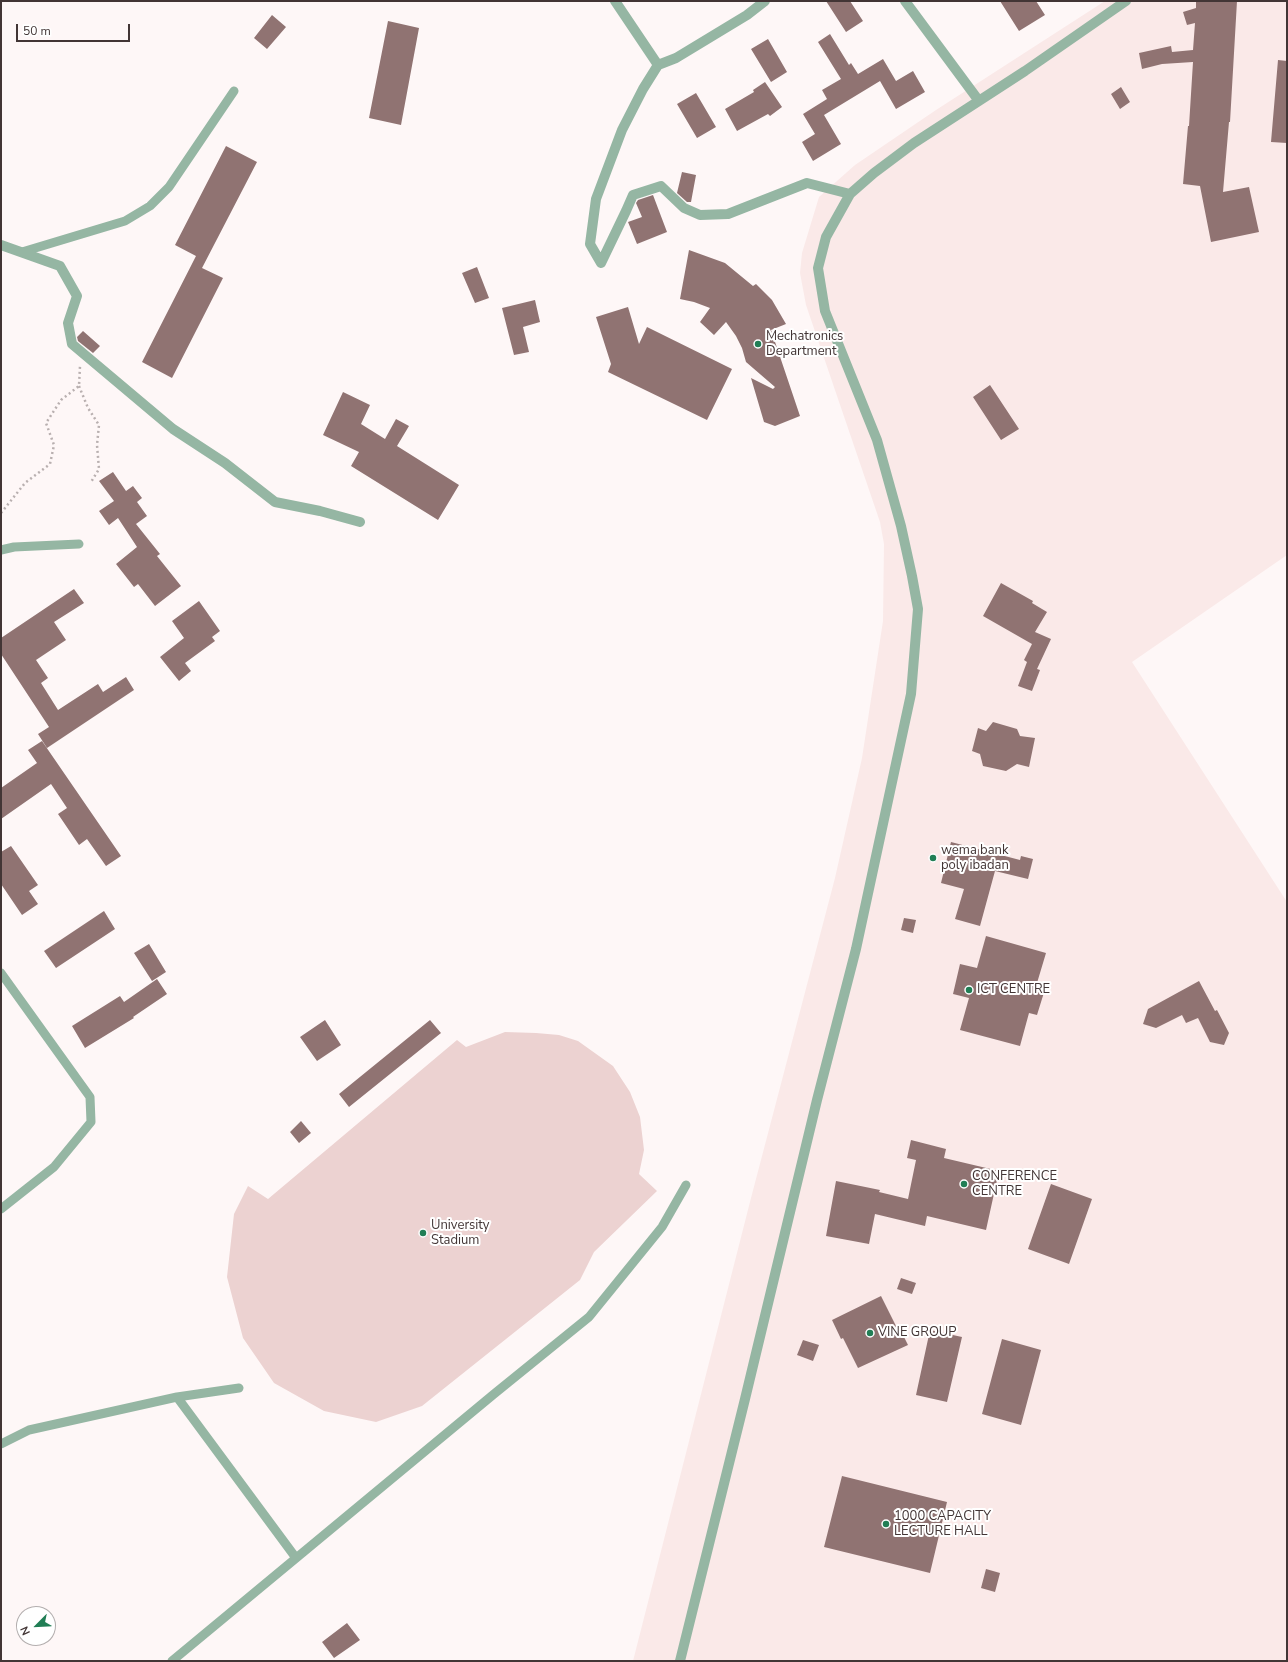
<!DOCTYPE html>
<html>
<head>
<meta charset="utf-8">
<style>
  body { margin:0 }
  #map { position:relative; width:1288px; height:1662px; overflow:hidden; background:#fef7f7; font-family:"Nunito Sans",sans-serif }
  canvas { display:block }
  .frame { position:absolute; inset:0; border:2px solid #423535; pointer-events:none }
  .north { position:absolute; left:16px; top:1606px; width:40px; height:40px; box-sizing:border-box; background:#fff; border:1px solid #b3aeae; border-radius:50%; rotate:246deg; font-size:11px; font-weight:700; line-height:16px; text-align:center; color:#423535 }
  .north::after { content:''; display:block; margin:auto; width:14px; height:18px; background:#217e55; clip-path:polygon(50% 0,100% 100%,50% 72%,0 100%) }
  .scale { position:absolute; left:16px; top:24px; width:114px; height:18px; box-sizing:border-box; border:2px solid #423535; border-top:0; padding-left:5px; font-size:12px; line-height:14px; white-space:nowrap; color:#423535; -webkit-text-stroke:3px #fff; paint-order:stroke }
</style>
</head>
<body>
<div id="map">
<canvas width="1288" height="1662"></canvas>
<div class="frame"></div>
<div class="north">N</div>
<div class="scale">50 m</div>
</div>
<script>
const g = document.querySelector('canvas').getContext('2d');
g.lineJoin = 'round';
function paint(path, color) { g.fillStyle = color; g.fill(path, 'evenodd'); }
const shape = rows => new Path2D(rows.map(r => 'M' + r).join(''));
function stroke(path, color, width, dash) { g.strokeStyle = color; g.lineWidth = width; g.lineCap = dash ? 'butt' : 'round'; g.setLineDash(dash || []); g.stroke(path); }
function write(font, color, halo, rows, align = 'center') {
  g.font = font + ' "Nunito Sans",sans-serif'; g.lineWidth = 4; g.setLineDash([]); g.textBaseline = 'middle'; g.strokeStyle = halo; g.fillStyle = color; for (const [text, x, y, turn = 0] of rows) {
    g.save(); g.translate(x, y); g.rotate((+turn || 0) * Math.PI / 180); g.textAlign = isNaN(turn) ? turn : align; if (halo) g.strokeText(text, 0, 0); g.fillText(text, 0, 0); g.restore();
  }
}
const built = shape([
  [1105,1,1287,1,1287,555,1132,662,1287,902,1287,1661,633,1661,751,1198,835,878,862,758,883,621,884,544,880,522,806,305,800,273,802,253,819,197,855,165,936,110]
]);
const green = shape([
  [505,1032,536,1033,559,1035,578,1041,613,1066,630,1092,640,1117,644,1150,639,1174,657,1191,594,1252,580,1280,422,1406,376,1422,324,1411,274,1383,243,1338,227,1277,234,1214,248,1186,268,1199,457,1040,466,1047]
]);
const building = shape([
  [826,1,850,1,863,21,846,32],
  [1000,1,1036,1,1045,15,1019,31],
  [1196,1,1237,1,1230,122,1229,122,1223,192,1249,187,1259,232,1211,242,1200,186,1183,184,1188,126,1189,126,1193,62,1162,64,1142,69,1139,53,1171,46,1172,52,1193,50,1195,23,1187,25,1183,12,1196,8],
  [272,15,286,27,267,49,254,38],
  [388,21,419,28,401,125,369,118],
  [830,34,849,65,851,63,858,74,883,59,896,81,913,71,925,92,896,109,880,81,824,115,841,144,813,161,802,142,815,134,803,114,827,99,822,90,841,79,818,42],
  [768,39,787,72,771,82,751,49],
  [1278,60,1287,61,1287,143,1271,142],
  [765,82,782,107,770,116,768,114,737,131,725,109,754,92,753,90],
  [1121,87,1130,102,1120,109,1111,94],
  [696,93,716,127,697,138,677,104],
  [226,146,257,162,202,268,223,278,172,378,142,362,196,256,175,245],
  [682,172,696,175,691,202,687,202,677,193],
  [653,195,667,232,637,244,628,222,642,217,636,203,638,200],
  [689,250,725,263,753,286,756,284,772,300,786,324,771,330,800,416,775,426,764,422,751,378,773,389,775,387,746,362,742,348,736,336,726,322,714,335,700,322,710,308,694,302,680,299],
  [477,267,489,298,475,303,462,273],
  [535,300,540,322,523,327,529,352,514,355,502,308],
  [628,307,639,344,647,327,732,369,707,420,608,372,611,364,596,317],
  [83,331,100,346,93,353,78,341,77,337],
  [990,385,1019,429,1001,440,973,397],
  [343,392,370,405,361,424,385,439,396,419,409,426,397,446,459,485,438,520,351,466,359,452,323,435],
  [113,472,126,491,133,486,142,498,137,502,147,516,136,524,160,554,157,556,181,586,155,606,138,584,134,587,116,564,137,547,118,518,109,525,99,511,114,501,99,481],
  [1001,583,1033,601,1032,603,1047,612,1035,632,1051,639,1037,669,1040,670,1032,691,1018,686,1027,662,1024,660,1032,644,983,616],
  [74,589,84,603,54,622,66,640,36,660,48,678,41,683,58,710,98,684,103,692,126,677,134,690,47,748,38,734,49,727,1,654,1,638],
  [199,601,220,631,212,637,215,641,185,663,191,671,179,681,160,657,184,638,172,621],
  [993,722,1017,729,1020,736,1035,738,1029,767,1017,764,1006,771,983,766,980,754,972,751,978,728,986,731],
  [42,741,121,856,106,866,87,839,79,845,58,814,67,808,51,784,1,819,1,788,37,763,28,750],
  [951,842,1020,860,1021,856,1033,859,1028,879,995,871,980,926,955,919,964,889,941,883],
  [11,846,38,885,29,891,38,904,22,915,1,884,1,852],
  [104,911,115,929,56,968,44,951],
  [904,918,916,920,913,933,901,930],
  [986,936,1046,953,1037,983,1046,986,1037,1015,1029,1013,1020,1046,960,1030,969,998,953,994,960,964,977,968],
  [149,944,166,972,152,981,134,953],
  [157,979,167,994,133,1017,134,1018,85,1048,72,1026,120,996,124,1002],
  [1199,981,1215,1011,1217,1010,1229,1033,1224,1045,1210,1042,1198,1018,1186,1023,1182,1015,1156,1028,1143,1024,1148,1009],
  [325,1020,341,1045,317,1061,300,1037],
  [430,1020,441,1033,349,1107,339,1094],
  [301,1121,311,1133,299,1143,290,1132],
  [911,1140,946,1149,944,1158,999,1171,986,1230,927,1216,925,1226,875,1214,869,1244,826,1236,836,1181,880,1190,879,1192,908,1199,916,1160,907,1158],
  [1051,1184,1092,1199,1069,1264,1028,1249],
  [901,1278,916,1283,912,1294,897,1289],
  [881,1296,897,1328,899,1327,908,1345,858,1368,843,1338,841,1339,832,1320],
  [930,1330,962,1337,947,1402,916,1395],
  [1002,1339,1041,1350,1021,1425,982,1414],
  [803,1340,819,1345,813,1361,797,1355],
  [842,1476,947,1502,930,1573,824,1547],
  [986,1569,1000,1573,995,1592,981,1588],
  [347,1623,360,1640,334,1658,322,1642]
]);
const path = shape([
  [79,386,88,408,99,425,97,445,99,469,91,482],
  [1,513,25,483,50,464,54,445,46,423,61,400,79,386,80,366]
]);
const service = shape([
  [22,252,125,221,150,206,169,187,234,91],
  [1,550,14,547,79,544],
  [1,973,90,1097,91,1122,54,1167,1,1209],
  [177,1397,296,1558],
  [1,1444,29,1430,177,1397,239,1388],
  [172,1661,494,1394,589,1317,662,1227,686,1185]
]);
const minor = shape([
  [615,1,658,65],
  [765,1,747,15,676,58,658,65,643,89,622,130,596,199,590,244,601,263,626,211,633,195,661,186,684,208,700,215,728,214,807,183,850,194],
  [905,1,979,101],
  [1,245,60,266,77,296,68,323,72,344,173,429,225,463,275,502,320,511,360,522],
  [680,1661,745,1399,817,1100,856,949,911,694,918,609,912,576,901,526,877,440,825,311,818,268,826,237,850,194,874,173,914,143,1025,71,1126,1]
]);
const markers = [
  [758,344,4,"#217e55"],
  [933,858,4,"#217e55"],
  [969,990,4,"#217e55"],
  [964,1184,4,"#217e55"],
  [423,1233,4,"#217e55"],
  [870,1333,4,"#217e55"],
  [886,1524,4,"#217e55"]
];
const poiNames = [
  ["Mechatronics",766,337],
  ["Department",766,352],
  ["wema bank",941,851],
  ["poly ibadan",941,866],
  ["ICT CENTRE",977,990],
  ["CONFERENCE",972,1177],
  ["CENTRE",972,1192],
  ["University",431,1226],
  ["Stadium",431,1241],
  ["VINE GROUP",878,1333],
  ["1000 CAPACITY",894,1517],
  ["LECTURE HALL",894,1532]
];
paint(built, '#fae9e8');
paint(green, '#ecd2d1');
paint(building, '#907372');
stroke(path, '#b9b0b0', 2.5, [2, 3]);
stroke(service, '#95b6a3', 9);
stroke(minor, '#95b6a3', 10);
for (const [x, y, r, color] of markers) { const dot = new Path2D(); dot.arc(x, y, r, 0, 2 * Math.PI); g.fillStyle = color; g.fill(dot); stroke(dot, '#fff', 1.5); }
write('13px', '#423535', '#fff', poiNames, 'left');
</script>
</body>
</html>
